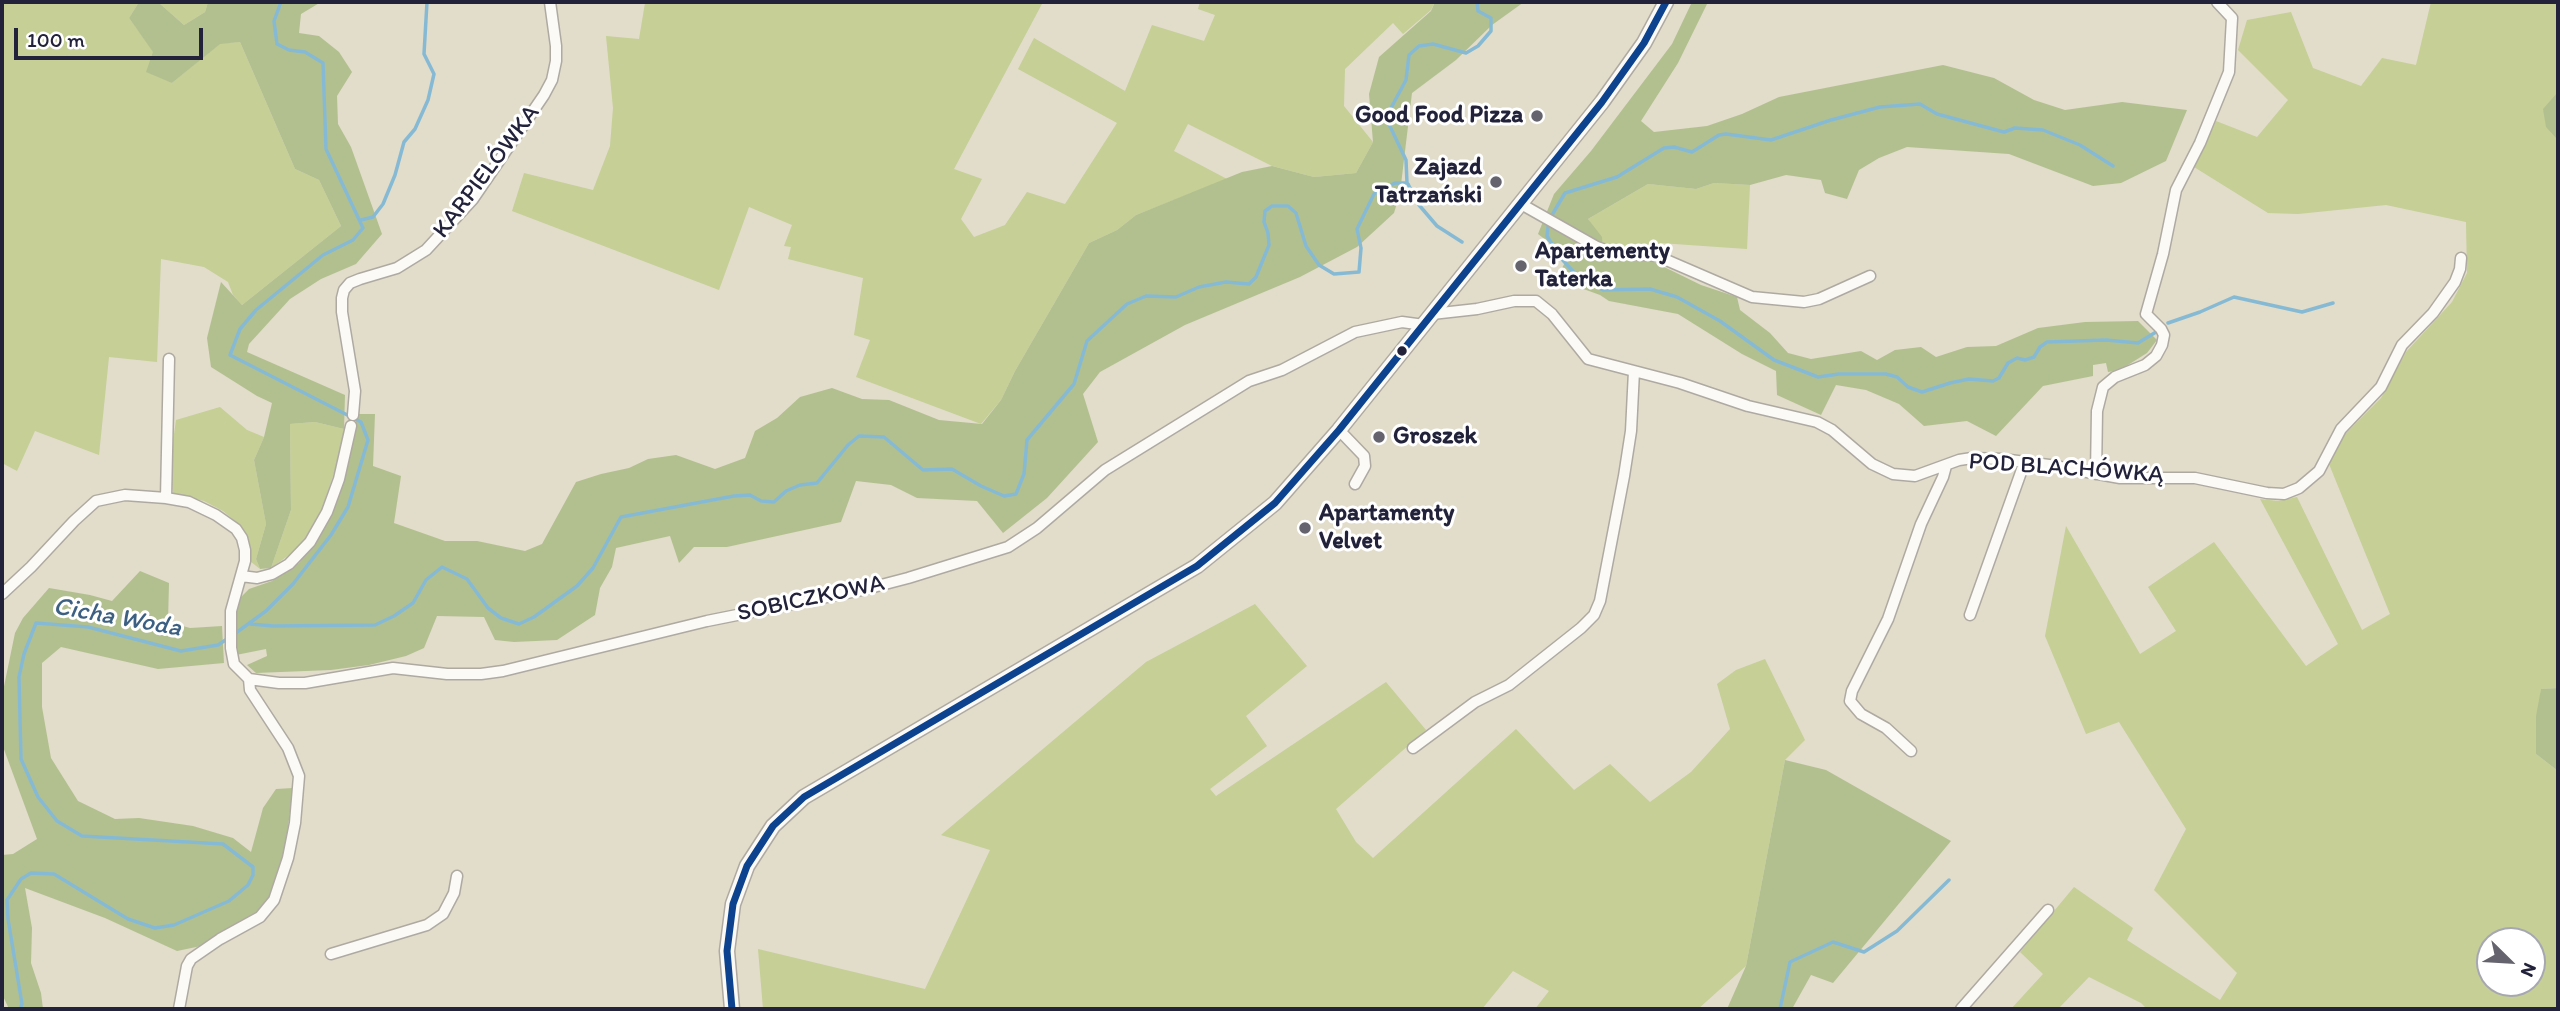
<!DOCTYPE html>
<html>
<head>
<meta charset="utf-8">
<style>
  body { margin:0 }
  #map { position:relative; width:2560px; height:1011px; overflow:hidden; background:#e2dcca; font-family:Itim,sans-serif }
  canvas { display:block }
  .frame { position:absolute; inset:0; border:4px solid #22223b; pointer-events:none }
  .north { position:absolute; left:2476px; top:927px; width:70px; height:70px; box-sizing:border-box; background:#fff; border:2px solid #a7a7b1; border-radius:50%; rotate:114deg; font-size:19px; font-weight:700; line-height:28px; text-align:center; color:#22223b }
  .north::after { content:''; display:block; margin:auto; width:24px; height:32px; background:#65636d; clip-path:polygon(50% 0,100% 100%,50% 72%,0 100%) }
  .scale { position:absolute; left:14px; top:28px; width:189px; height:32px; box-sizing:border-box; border:4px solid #22223b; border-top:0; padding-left:9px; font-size:21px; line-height:24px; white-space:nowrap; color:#22223b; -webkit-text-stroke:5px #fff; paint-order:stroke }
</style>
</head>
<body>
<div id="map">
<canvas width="2560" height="1011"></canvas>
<div class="frame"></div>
<div class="north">N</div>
<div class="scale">100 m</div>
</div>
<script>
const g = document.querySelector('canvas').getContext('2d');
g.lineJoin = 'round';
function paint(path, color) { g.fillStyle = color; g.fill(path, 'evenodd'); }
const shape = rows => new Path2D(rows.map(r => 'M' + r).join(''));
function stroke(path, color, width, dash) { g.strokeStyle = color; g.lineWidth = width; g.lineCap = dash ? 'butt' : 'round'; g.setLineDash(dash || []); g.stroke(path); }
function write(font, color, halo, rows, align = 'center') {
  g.font = font + ' Itim,sans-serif'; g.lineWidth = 6; g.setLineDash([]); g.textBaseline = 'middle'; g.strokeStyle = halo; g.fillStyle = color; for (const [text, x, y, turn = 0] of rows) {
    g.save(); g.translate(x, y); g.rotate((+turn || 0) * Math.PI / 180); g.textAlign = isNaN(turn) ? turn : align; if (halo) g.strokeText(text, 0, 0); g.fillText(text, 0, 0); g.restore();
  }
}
const green = shape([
  [2,2,139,2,129,18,154,52,172,83,220,43,240,42,295,169,319,180,341,226,242,305,233,295,228,282,204,267,161,259,157,362,109,357,99,455,35,431,17,471,2,463],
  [158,2,208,2,205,12,184,25],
  [698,2,1043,2,954,169,982,179,961,219,974,237,1005,225,1027,192,1065,204,1117,123,1018,69,1034,38,1125,91,1152,25,1204,41,1215,15,1198,9,1200,2,1435,2,1431,10,1403,34,1393,23,1345,69,1344,106,1373,142,1356,173,1314,177,1272,166,1188,124,1174,151,1227,179,1136,215,1117,230,1089,243,1015,371,1001,400,981,424,856,377,870,340,854,335,863,278,788,259,791,247,784,246,792,225,749,207,719,290,512,211,524,173,593,190,610,146,613,108,606,36,639,39,645,3,698,4],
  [2431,2,2558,2,2558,688,2541,689,2536,754,2558,771,2558,1009,2147,1009,2141,1003,2089,977,2058,1009,2011,1009,2043,974,2020,952,2074,887,2133,928,2127,940,2220,1000,2237,973,2154,890,2186,829,2119,722,2086,734,2045,636,2066,526,2140,654,2176,631,2148,587,2214,542,2306,666,2338,644,2260,499,2278,501,2297,497,2362,630,2390,614,2329,464,2343,436,2381,398,2406,352,2452,302,2467,273,2466,222,2386,205,2298,214,2268,213,2194,167,2216,121,2257,137,2288,100,2238,50,2247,20,2291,12,2313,68,2361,86,2382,58,2416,65],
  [2490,941,2532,941,2532,983,2490,983],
  [1714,183,1750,185,1747,249,1660,243,1654,262,1603,254,1588,219,1648,184,1696,189],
  [220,407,247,430,264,437,254,460,266,524,256,559,260,569,250,561,250,549,244,534,235,521,223,511,204,501,173,493,170,463,176,420],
  [315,422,344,429,338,461,321,512,308,536,289,555,271,568,291,510,290,424],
  [1255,604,1307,666,1246,716,1267,746,1210,789,1216,796,1386,682,1426,730,1336,809,1356,842,1373,858,1516,729,1574,790,1610,764,1650,802,1691,772,1730,729,1717,684,1736,670,1765,659,1805,740,1785,760,1746,966,1698,1009,1535,1009,1549,991,1513,971,1482,1009,763,1009,758,949,925,989,990,850,941,835,1146,662]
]);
const forest = shape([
  [139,2,158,2,184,25,205,12,208,2,321,2,301,14,299,33,319,36,339,52,352,72,337,96,338,124,351,147,382,234,356,264,321,279,290,299,249,344,247,352,345,395,344,429,315,422,290,424,291,510,271,568,260,569,256,559,266,524,254,460,264,437,272,403,257,396,211,367,207,338,221,282,242,305,341,226,319,180,295,169,240,42,220,44,172,83,146,72,153,52,129,18],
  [1435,2,1524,2,1492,25,1456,60,1412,93,1400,193,1394,213,1357,247,1300,277,1185,325,1100,372,1083,394,1098,442,1047,498,1003,533,977,501,917,498,891,485,856,481,841,522,727,547,694,547,679,563,670,536,616,548,612,567,600,588,595,615,557,640,514,642,495,640,484,617,437,616,424,648,406,656,369,665,331,670,256,673,247,665,267,656,266,649,236,655,234,618,240,598,249,589,272,581,299,563,318,537,353,440,357,414,375,414,373,466,401,476,394,523,445,541,477,541,525,551,542,544,576,482,601,474,629,468,648,459,676,455,715,469,745,458,755,431,777,418,800,397,832,388,862,399,889,400,939,420,982,424,1001,400,1015,371,1089,243,1117,230,1136,215,1242,172,1272,166,1314,177,1356,173,1373,142,1369,94,1379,57,1431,11],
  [1692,2,1708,2,1678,63,1641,121,1654,132,1707,126,1742,114,1779,97,1943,65,1994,78,2034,100,2065,110,2122,102,2187,110,2166,161,2121,183,2093,186,2009,154,1907,147,1879,158,1859,170,1847,199,1825,193,1821,180,1786,175,1750,185,1714,183,1696,189,1648,184,1588,219,1602,237,1603,254,1654,262,1701,285,1737,297,1740,310,1770,333,1788,353,1811,359,1861,351,1877,360,1895,350,1921,347,1936,357,1967,347,1996,346,2038,328,2085,322,2138,321,2157,340,2147,353,2120,370,2108,372,2106,363,2093,365,2093,376,2043,386,1996,436,1967,421,1924,426,1899,404,1866,390,1836,385,1821,415,1777,395,1776,371,1742,354,1678,314,1609,301,1600,295,1556,279,1568,257,1538,234,1554,194,1591,151,1672,44],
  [2558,92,2558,140,2546,127,2543,109],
  [140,571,169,583,168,622,190,628,222,626,224,663,158,669,61,647,42,663,42,707,51,758,78,801,115,819,139,818,193,826,233,838,251,852,263,808,276,789,293,788,284,858,274,900,256,921,201,946,177,951,105,918,25,888,32,928,31,963,41,993,43,1009,9,1009,2,994,2,855,13,854,37,839,2,744,2,696,15,633,23,618,49,588,90,595,112,601],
  [2558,688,2558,771,2536,754,2536,716,2541,689],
  [1785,760,1826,770,1951,841,1833,983,1811,975,1792,1009,1727,1009,1746,966]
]);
const stream = shape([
  [1408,184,1419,205,1437,226,1462,242],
  [1552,215,1565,193,1617,177,1664,148,1674,147,1692,152,1719,135,1726,134,1771,140,1831,120,1880,107,1920,104,1937,114,2004,132,2015,128,2043,130,2080,145,2113,166],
  [361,220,373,217,383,204,395,175,404,142,415,129,428,100,434,74,424,54,427,2],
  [1548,227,1547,236,1560,257,1580,279,1603,290,1650,289,1677,297,1720,321,1774,360,1818,377,1839,374,1886,374,1897,377,1908,387,1922,392,1950,383,1969,379,1993,381,1999,378,2008,363,2017,358,2025,360,2034,357,2040,347,2047,342,2106,340,2138,343,2156,332],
  [2168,323,2200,312,2234,297,2302,312,2333,303],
  [250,624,273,626,375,625,394,616,413,603,426,580,442,567,467,579,488,608,501,618,519,624,534,617,577,586,593,568,621,517,734,496,750,495,761,501,774,502,786,491,800,485,817,483,848,445,859,436,884,437,923,470,952,469,981,486,1004,496,1016,494,1024,474,1027,440,1074,384,1087,341,1127,304,1146,296,1176,297,1199,287,1226,282,1249,284,1256,277,1269,245,1268,233,1264,222,1265,211,1272,206,1288,206,1296,213,1306,246,1319,265,1334,274,1359,272,1361,248,1357,229,1374,194,1395,183,1407,183,1406,160,1387,120,1391,108,1406,80,1409,55,1419,46,1433,44,1466,53,1478,46,1491,31,1491,18,1478,11,1477,2],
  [233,635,266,611,293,584,331,535,348,507,368,440,361,422,230,355,240,329,256,310,323,255,353,240,363,228,326,149,323,63,305,52,289,50,277,44,274,21,281,2],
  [20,1009,22,1004,8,919,7,900,21,879,31,873,54,874,128,919,155,928,174,925,229,901,248,885,253,875,253,867,223,844,82,836,57,821,38,797,21,759,19,677,24,654,36,623,88,627,181,651,218,645,227,639],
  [1780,1009,1790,962,1833,942,1864,952,1897,931,1949,880]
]);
const minor = shape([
  [1521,204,1597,247,1611,252,1657,256,1752,297,1804,302,1819,299,1870,276],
  [1432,314,1477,309,1514,301,1536,301,1552,314,1588,359,1680,383,1748,406,1817,422,1832,430,1872,464,1893,474,1915,476,1959,460,1972,458,2002,459,2049,465,2120,478,2195,478,2267,493,2284,494,2299,488,2319,471,2341,429,2381,387,2402,345,2433,313,2455,282,2460,269,2461,258],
  [353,415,355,391,342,312,342,298,344,290,350,283,360,279,397,268,426,250,473,199,544,95,552,80,556,61,556,46,550,2],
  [1339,430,1364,456,1365,466,1355,484],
  [2096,474,2097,411,2103,387,2115,377,2145,365,2156,356,2162,345,2164,335,2161,329,2146,314,2163,254,2176,190,2200,143,2229,72,2232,18,2217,2],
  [166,498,169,359],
  [241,576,257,578,272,574,289,564,310,542,327,512,339,479,351,426],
  [2,594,31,567,74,521,96,501,125,495,166,498,189,502,216,515,236,529,242,538,245,550,245,561,231,611,231,648,234,664,249,679,279,683,305,683,393,668,447,674,481,674,503,671,707,621,862,590,908,578,1008,547,1037,528,1105,470,1249,381,1282,370,1355,332,1402,322,1424,325],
  [1970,615,2025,461],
  [1413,748,1475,702,1509,685,1581,628,1594,615,1600,601,1624,476,1631,431,1634,371],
  [1911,751,1886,728,1861,714,1850,701,1852,691,1888,619,1921,524,1943,477,1946,466],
  [331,954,427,925,443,914,454,893,457,876],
  [179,1009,187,966,191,959,220,939,260,917,274,900,288,858,295,823,299,776,288,748,250,690,249,679],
  [1961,1009,2048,910]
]);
const tertiary = shape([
  [732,1009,727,951,733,904,747,866,773,826,804,797,1197,566,1275,503,1339,430,1602,102,1644,43,1666,2]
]);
const bus1 = shape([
  [732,1009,727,951,733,904,747,866,773,826,804,797,1197,566,1275,503,1339,430,1602,102,1644,43,1666,2]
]);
const markers = [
  [1537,116,7,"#65636d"],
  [1496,182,7,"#65636d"],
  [1521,266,7,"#65636d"],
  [1402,351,6,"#22223b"],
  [1379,437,7,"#65636d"],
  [1305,528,7,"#65636d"]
];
const poiNames = [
  ["Good Food Pizza",1523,116,"right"],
  ["Zajazd",1482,168,"right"],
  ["Tatrzański",1482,196,"right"],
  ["Apartementy",1535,252],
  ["Taterka",1535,280],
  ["Groszek",1393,437],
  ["Apartamenty",1319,514],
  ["Velvet",1319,542]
];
const streetNames = [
  ["KARPIELÓWKA",487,172,-53],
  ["POD BLACHÓWKĄ",2066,469,4],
  ["SOBICZKOWA",811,599,-12]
];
const waterNames = [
  ["Cicha Woda",117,618,10]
];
paint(green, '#c5cf96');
paint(forest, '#b2c08f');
stroke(stream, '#86bad4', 3.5);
stroke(minor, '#aeaaa2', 13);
stroke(tertiary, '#aeaaa2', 17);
stroke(minor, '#fbfaf7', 10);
stroke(tertiary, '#fbfaf7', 14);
stroke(bus1, '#0d438e', 7);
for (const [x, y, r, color] of markers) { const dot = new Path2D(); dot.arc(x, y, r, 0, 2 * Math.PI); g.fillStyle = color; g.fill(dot); stroke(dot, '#fff', 2.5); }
write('bold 24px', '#22223b', '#fff', poiNames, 'left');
write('24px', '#22223b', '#fff', streetNames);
write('italic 26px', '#3d6082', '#fff', waterNames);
</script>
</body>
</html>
